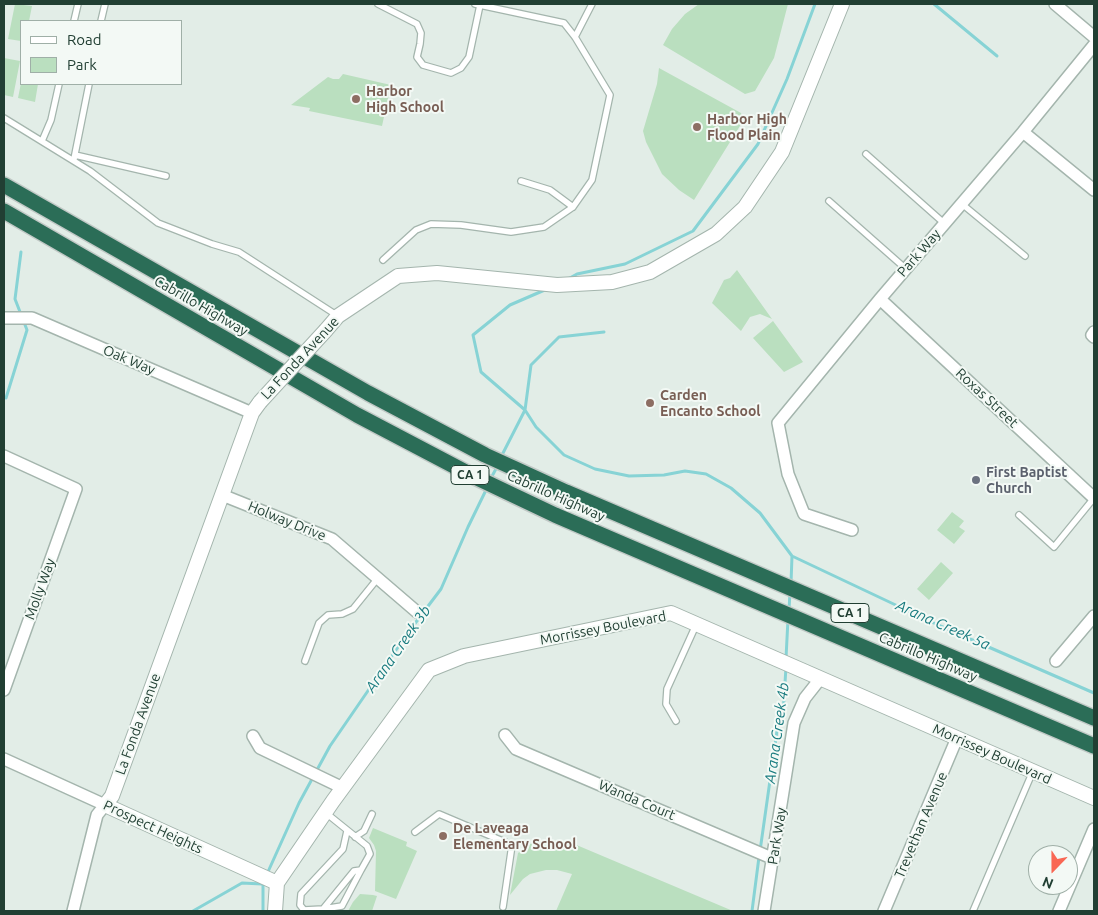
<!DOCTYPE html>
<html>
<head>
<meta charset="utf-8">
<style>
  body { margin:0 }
  #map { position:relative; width:1098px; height:915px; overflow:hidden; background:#e2ede7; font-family:Ubuntu,sans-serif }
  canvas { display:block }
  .frame { position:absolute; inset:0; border:5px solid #213f33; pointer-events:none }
  .legend { position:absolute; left:20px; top:20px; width:162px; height:65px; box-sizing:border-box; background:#f3f9f5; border:1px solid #9fafa7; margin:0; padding:6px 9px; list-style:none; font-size:15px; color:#213f33 }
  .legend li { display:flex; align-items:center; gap:10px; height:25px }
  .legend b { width:25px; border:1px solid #9fafa7 }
  .north { position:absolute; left:1028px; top:845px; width:50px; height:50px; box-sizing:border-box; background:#f3f9f5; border:1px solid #9fafa7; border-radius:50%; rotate:202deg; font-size:14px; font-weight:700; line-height:20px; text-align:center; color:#213f33 }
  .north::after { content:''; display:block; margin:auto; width:18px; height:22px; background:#f96754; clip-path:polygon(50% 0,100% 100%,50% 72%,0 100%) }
</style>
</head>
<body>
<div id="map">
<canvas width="1098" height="915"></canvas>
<div class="frame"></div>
<ul class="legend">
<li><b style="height:6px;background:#fff"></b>Road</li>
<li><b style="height:14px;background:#badfbf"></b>Park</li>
</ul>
<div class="north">N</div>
</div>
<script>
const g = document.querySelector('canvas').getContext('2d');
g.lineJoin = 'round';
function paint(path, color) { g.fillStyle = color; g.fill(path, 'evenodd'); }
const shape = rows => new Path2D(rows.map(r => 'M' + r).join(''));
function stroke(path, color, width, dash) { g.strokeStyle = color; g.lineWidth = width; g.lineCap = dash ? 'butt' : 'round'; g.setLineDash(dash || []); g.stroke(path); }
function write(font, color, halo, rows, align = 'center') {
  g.font = font + ' Ubuntu,sans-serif'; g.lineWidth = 4; g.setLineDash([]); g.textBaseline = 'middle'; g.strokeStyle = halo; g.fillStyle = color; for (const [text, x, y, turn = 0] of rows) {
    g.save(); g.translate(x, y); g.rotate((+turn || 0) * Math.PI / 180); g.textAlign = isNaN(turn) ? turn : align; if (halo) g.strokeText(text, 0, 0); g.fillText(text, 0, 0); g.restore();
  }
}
const green = shape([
  [15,4,32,6,29,21,21,21,21,41,8,39],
  [699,4,788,4,774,58,755,91,745,94,663,45,672,29,685,14],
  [4,58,20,61,13,97,4,95],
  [659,68,741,113,743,121,694,200,679,190,662,174,646,142,643,131,657,84],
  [343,74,391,85,382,126,309,111,310,108,291,105,328,77,333,79,339,79],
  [21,83,38,84,35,102,18,98],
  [737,270,772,319,760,314,750,317,741,331,712,303,724,280,730,278],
  [773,321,803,362,784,372,753,338],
  [952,512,964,521,959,527,965,531,954,544,937,530],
  [941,562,953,573,929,600,917,589],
  [373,828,407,842,406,846,417,851,396,899,375,891,376,851,374,845,369,838],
  [567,841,733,911,556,911,572,874,557,870,546,870,530,874,523,879,510,895,518,853,533,842],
  [360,894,373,895,377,896,372,911,348,911,353,902]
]);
const stream = shape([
  [934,4,997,56],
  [568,279,577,274,625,264,693,231,758,144,787,79,815,4],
  [547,289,510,305,473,335,481,372,525,410,536,427,564,455,595,469,629,476,664,475,685,471,706,474,731,488,760,513,792,556],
  [6,398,27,330,15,299,21,252],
  [501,457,525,410,531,365,559,337,604,332],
  [490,480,498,465],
  [792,556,938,625,1094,693],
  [791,583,792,556],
  [789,610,790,592],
  [786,658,788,619],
  [760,851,777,731,783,715,786,667],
  [267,874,299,803,330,746,407,634,441,589,468,527,487,488],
  [193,911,242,883,262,884],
  [263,911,263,882],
  [752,911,759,857]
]);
const service = shape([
  [378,4,417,24,421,33,420,44,417,57,423,65,451,73,461,68,469,57,480,5],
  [74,21,78,4],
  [101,21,105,4],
  [575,37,592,4],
  [4,118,90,171,158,223,212,244,239,252,338,316],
  [42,141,51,120,59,84],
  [866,154,945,224],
  [75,155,166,176],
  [74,159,89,84],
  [521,181,550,190,573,207],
  [829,201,906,269],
  [962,204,1025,256],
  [383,260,416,230,431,224,461,225,511,232,544,227,573,207,592,180,610,95,575,37,564,23,475,4],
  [1019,515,1054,547,1094,498],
  [305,661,319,623,328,615,342,614,353,609,378,578],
  [676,721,666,704,667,689,696,625],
  [326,813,367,846,370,854,361,870,354,871,323,909,304,910,300,905,301,894,343,849,347,831],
  [415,832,439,814,512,845,503,907],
  [355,837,364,831,372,814],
  [323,909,342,906,361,870],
  [973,911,1033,771]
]);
const minor = shape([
  [1055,4,1094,37],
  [1023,132,1094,190],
  [880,299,1094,498],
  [4,318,32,318,252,413],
  [1094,332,1092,335,1094,337],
  [4,456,76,489,4,690],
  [222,495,332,539,417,612],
  [852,530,804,514,788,474,778,423,880,299,1023,132,1094,45],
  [1056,661,1094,616],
  [505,735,516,749,774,859],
  [253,736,260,748,343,788],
  [4,759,105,805,97,815,73,911],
  [764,911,794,723,805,698,820,679],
  [884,911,957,738],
  [1059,911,1094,829]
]);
const tertiary = shape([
  [326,330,338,316,398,276,437,273,557,285,612,282,650,272,716,234,745,207,782,152,842,4],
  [260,402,252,413,112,796,105,805,277,883],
  [275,911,277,883,333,801,429,670,464,656,671,613,1094,798]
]);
const motorway = shape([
  [4,185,368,393,485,455,566,492,1094,718],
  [4,211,357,415,475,477,555,515,1094,746]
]);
const tertiaryBridge = shape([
  [260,402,326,330]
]);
const markers = [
  [356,99,5,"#8d6e63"],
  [697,127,5,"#8d6e63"],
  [650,403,5,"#8d6e63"],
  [976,480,5,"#6b7280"],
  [443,836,5,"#8d6e63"]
];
const shields = [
  [470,475,38],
  [850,613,38]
];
const shieldNames = [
  ["CA 1",470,475],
  ["CA 1",850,613]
];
const educationNames = [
  ["Harbor",366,91],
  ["High School",366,107],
  ["Harbor High",707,119],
  ["Flood Plain",707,135],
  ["Carden",660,395],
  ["Encanto School",660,411],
  ["De Laveaga",453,828],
  ["Elementary School",453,844]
];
const streetNames = [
  ["Park Way",919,253,-49],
  ["Cabrillo Highway",201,306,30],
  ["La Fonda Avenue",300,358,-47],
  ["Oak Way",129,360,23],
  ["Roxas Street",987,398,43],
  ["Cabrillo Highway",556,496,24],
  ["Holway Drive",287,521,22],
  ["Molly Way",40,589,-70],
  ["Morrissey Boulevard",603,628,-11],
  ["Cabrillo Highway",928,657,23],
  ["La Fonda Avenue",138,724,-70],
  ["Morrissey Boulevard",992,754,24],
  ["Wanda Court",637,800,23],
  ["Trevethan Avenue",921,825,-67],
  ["Prospect Heights",153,827,25],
  ["Park Way",777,836,-81]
];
const worshipNames = [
  ["First Baptist",986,472],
  ["Church",986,488]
];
const waterNames = [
  ["Arana Creek 5a",943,625,24],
  ["Arana Creek 3b",398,649,-55],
  ["Arana Creek 4b",777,733,-82]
];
paint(green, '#badfbf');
stroke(stream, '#87d3d5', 3);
stroke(service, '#a4b5ad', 8);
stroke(minor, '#a4b5ad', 14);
stroke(tertiary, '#a4b5ad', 16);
stroke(motorway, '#c1c9c6', 18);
stroke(service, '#fff', 5.5);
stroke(minor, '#fff', 11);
stroke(tertiary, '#fff', 14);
stroke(motorway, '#2b6d57', 15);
stroke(tertiaryBridge, '#a4b5ad', 16, []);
stroke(tertiaryBridge, '#fff', 14);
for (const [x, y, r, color] of markers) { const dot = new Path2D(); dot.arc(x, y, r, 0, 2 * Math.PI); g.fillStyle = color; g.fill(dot); stroke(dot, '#f3f9f5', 2); }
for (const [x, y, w] of shields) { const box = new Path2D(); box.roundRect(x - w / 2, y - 9.5, w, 19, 4); g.fillStyle = '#f3f9f5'; g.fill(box); stroke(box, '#213f33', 1); }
write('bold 12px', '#213f33', null, shieldNames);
write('bold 14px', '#785e54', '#f3f9f5', educationNames, 'left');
write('14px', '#213f33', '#f3f9f5', streetNames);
write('bold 14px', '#5b616d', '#f3f9f5', worshipNames, 'left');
write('italic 15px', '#187b7f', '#f3f9f5', waterNames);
</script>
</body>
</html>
